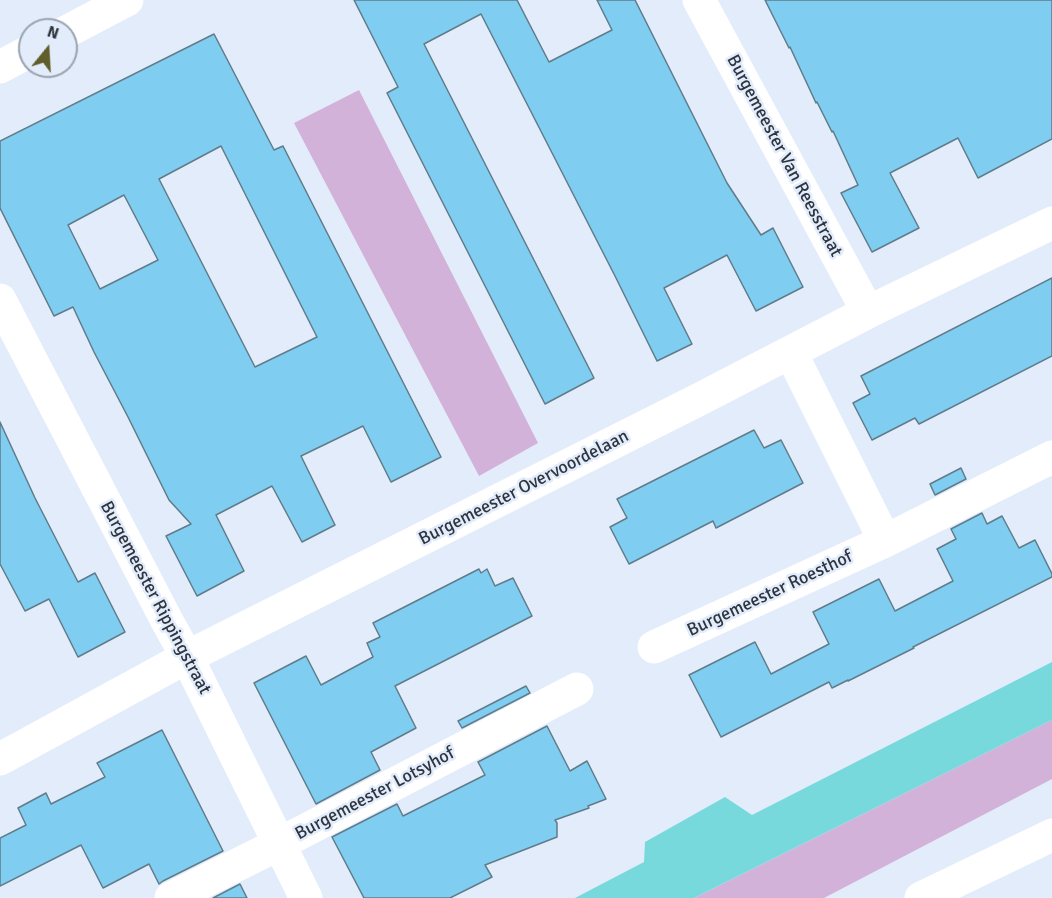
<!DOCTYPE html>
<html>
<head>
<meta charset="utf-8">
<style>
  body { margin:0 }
  #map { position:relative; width:1052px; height:898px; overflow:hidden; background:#e2ecfb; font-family:Signika,sans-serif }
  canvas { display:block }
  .north { position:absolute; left:18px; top:18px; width:60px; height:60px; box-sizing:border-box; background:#e2ecfb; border:2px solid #9aa3b0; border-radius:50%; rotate:18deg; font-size:16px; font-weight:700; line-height:24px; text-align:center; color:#2f353f }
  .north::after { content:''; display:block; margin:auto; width:21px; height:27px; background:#615e2b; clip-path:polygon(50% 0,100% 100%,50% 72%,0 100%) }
</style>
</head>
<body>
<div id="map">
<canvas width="1052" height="898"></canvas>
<div class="north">N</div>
</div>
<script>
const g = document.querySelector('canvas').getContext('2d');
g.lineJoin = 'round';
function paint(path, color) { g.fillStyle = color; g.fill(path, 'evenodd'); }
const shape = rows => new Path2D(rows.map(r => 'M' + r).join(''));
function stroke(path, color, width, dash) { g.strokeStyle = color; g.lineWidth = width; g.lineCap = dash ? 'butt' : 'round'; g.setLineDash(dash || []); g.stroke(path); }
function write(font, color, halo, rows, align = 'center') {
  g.font = font + ' Signika,sans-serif'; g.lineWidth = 5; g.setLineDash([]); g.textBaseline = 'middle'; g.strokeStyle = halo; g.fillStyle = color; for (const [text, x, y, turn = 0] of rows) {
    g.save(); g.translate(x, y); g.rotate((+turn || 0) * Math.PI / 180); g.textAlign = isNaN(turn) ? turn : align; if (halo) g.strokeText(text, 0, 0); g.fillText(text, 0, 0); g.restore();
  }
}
const green = shape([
  [359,90,538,443,479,476,294,123],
  [1052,720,1052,779,824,898,694,898]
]);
const water = shape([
  [1052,662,1052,720,710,890,694,898,575,898,644,862,645,842,725,797,752,815]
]);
const building = shape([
  [354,0,517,0,549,62,612,30,597,0,635,0,727,183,761,235,773,228,803,287,756,311,727,255,664,288,692,344,657,361,615,276,481,14,424,44,594,378,545,404,387,93,398,87,354,0],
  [765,0,1052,0,1052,139,978,178,958,138,890,173,919,228,872,252,841,193,858,185,833,131,832,132,817,102,816,103,790,47,789,48,765,0],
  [214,34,274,150,283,146,441,457,391,482,363,426,301,456,335,525,302,542,272,486,216,515,244,571,197,596,166,536,191,524,169,500,128,417,94,352,73,307,54,316,0,208,0,141,214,34],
  [221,146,317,337,255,367,159,179,221,146],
  [124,195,158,260,100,289,68,225,124,195],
  [1052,278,1052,356,919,424,915,418,872,440,853,403,870,394,861,376,1052,278],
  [0,422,35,498,78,582,95,573,125,632,78,657,49,599,25,611,0,564,0,422],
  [754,430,764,448,781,440,803,483,716,528,713,521,629,564,610,527,627,518,617,499,754,430],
  [961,468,966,479,935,495,930,484,961,468],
  [982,513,987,524,1002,516,1019,548,1035,540,1052,574,1052,577,913,647,914,648,848,681,848,680,832,688,829,682,721,737,689,675,755,642,771,674,829,644,813,612,879,579,895,611,953,581,937,549,956,539,951,529,982,513],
  [479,569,481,573,487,569,495,586,513,578,532,616,395,686,416,728,371,752,380,770,316,804,254,683,306,656,321,685,373,657,367,643,380,637,373,623,479,569],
  [526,686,530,693,462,728,458,721,526,686],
  [547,726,570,771,587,761,606,799,588,806,589,808,555,820,557,823,557,837,485,865,492,877,450,898,364,898,332,837,397,804,403,816,485,775,478,762,547,726],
  [162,730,223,851,163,881,159,884,149,864,103,888,81,845,0,886,0,838,26,825,18,808,46,793,51,804,105,777,97,763,162,730],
  [240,884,247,898,213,898,240,884]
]);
const minor = shape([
  [699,0,868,312],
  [66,32,127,0],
  [0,67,30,51],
  [0,300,167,621,187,657,306,898],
  [791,353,885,541],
  [654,647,885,541,1052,457],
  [0,759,187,657,698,400,868,312,1052,223],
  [171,898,279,844,577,689],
  [921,898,1052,835]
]);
const streetNames = [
  ["Burgemeester Van Reesstraat",784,156,62],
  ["Burgemeester Overvoordelaan",524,488,-27],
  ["Burgemeester Roesthof",770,594,-25],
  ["Burgemeester Rippingstraat",155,598,62],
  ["Burgemeester Lotsyhof",375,794,-28]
];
paint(green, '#d3b2da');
paint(water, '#78d9dc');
paint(building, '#7fcef1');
stroke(building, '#607c8a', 1.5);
stroke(minor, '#fff', 33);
write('18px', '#2f353f', '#e2ecfb', streetNames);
</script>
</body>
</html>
